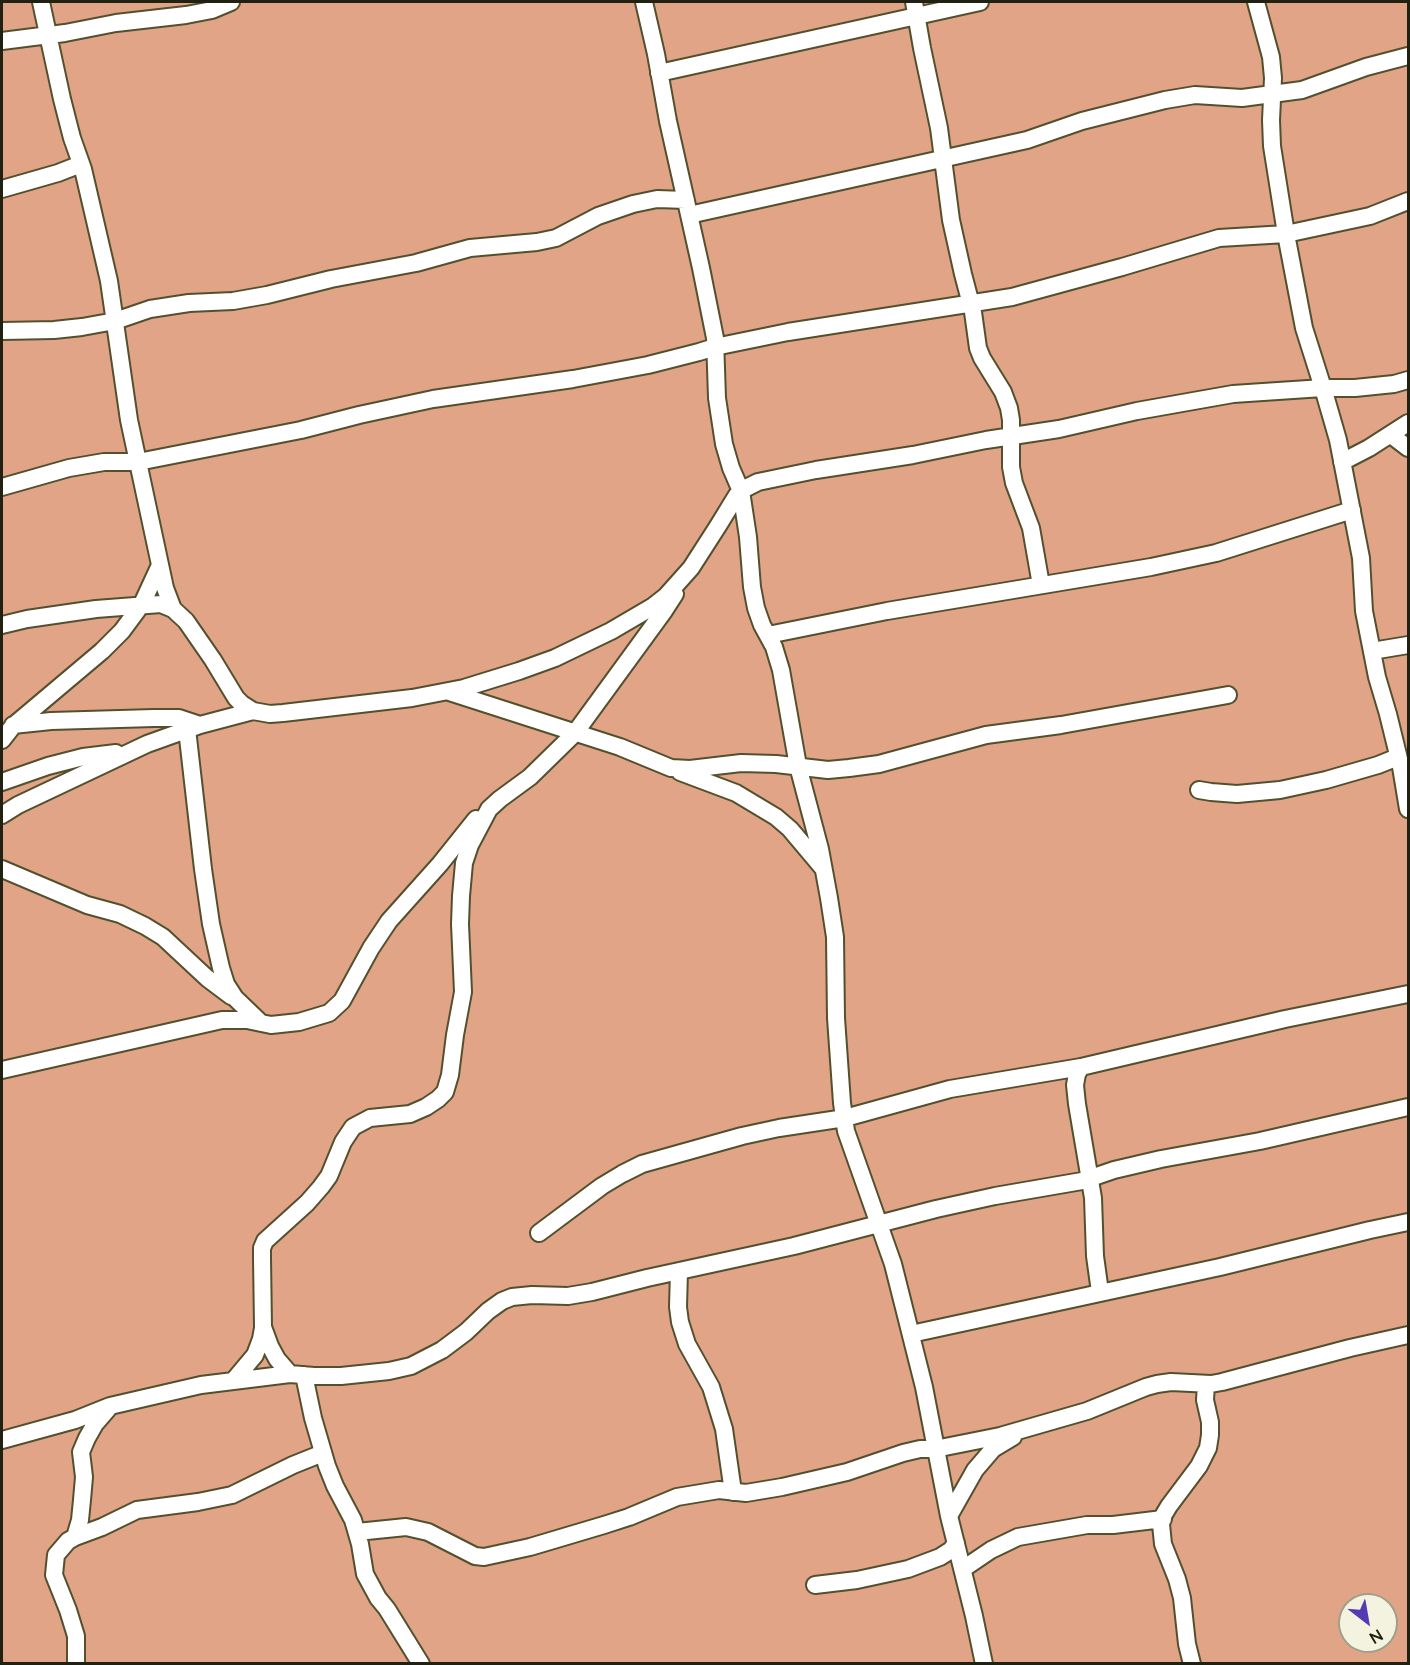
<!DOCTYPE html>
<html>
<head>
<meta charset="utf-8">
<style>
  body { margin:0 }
  #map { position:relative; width:1410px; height:1665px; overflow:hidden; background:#d4d3ac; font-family:Lato,sans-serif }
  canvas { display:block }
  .frame { position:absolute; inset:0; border:3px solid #212112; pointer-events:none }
  .north { position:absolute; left:1338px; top:1593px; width:60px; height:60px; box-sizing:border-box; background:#f3f3df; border:2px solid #9f9f8d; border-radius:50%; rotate:149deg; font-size:16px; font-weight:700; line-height:24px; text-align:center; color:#212112 }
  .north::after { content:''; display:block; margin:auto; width:21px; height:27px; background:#553bb3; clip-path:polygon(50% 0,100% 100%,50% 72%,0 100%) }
</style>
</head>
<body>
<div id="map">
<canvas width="1410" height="1665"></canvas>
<div class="frame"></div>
<div class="north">N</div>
</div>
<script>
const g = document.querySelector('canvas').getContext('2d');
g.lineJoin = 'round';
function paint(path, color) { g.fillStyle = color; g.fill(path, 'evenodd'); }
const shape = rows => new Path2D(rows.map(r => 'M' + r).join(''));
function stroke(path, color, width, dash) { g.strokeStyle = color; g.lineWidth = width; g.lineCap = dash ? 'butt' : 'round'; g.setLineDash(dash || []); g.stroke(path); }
const green = shape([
  [2,2,1408,2,1408,1663,2,1664],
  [1350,1605,1386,1605,1386,1641,1350,1641]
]);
const minor = shape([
  [41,2,62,99,72,138,83,169,109,281,129,420,165,588,173,609],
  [644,2,656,54,668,121,701,268,715,338,717,398,724,444,731,468,741,491,748,537,752,587,756,608,762,625,774,647,781,670,798,766,820,849,829,898,835,937,836,1018,842,1103,846,1131,893,1264,924,1387,949,1516,974,1616,984,1664],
  [914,2,922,48,939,128,951,220,963,274,973,312,978,348,982,358,1003,392,1009,408,1011,420,1011,467,1014,483,1031,528,1041,585],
  [1256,2,1271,57,1273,78,1271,120,1272,146,1286,234,1304,328,1323,388,1338,440,1361,558,1364,611,1377,677,1388,714,1401,767,1408,809],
  [2,41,65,33,116,23,186,15,212,10,231,2],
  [659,73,980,2],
  [2,189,58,173,81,164],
  [689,215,1027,140,1082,121,1165,100,1195,95,1242,98,1302,90,1366,67,1408,56],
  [2,331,54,330,82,327,115,321,150,309,189,303,233,301,267,295,331,279,416,263,470,248,537,242,556,238,598,216,633,204,657,199,686,200],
  [1391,435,1408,448],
  [1342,462,1369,448,1408,423],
  [2,487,69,468,104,462,138,462,301,430,359,415,433,399,573,379,648,365,699,352,715,347,788,332,1012,297,1122,267,1219,238,1286,234,1370,216,1408,201],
  [2,625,27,619,96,609,161,604,173,609,186,621,213,660,236,698,242,704,253,711,270,714,283,713,412,698,464,688,519,671,555,658,611,631,652,607,666,596,691,568,718,526,737,495,744,489,758,482,816,470,913,455,986,440,1059,429,1137,411,1233,394,1323,388,1355,388,1394,384,1408,380],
  [768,635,887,611,1151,567,1216,553,1352,510],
  [1372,651,1408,645],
  [449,692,620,747,671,768,690,769,741,763,776,764,828,770,849,768,879,764,986,735,1061,725,1228,695],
  [13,725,51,721,154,718,179,718,200,725],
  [187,729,203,869,211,924,221,968,226,984,235,998,261,1023],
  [2,740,13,726,102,651,122,631,142,604,160,565],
  [680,772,736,793,776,817,790,829,822,867],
  [2,782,48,766,83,757,116,753],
  [1199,790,1211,792,1237,794,1280,790,1326,780,1378,765,1398,757],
  [2,815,18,805,147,744,200,725,253,711],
  [2,869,87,905,120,914,145,926,163,937,207,978,231,996],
  [1081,1067,1077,1074,1075,1085,1077,1104,1093,1198,1095,1256,1100,1292],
  [2,1070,222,1020,247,1020,271,1025,299,1022,329,1013,342,1001,371,948,389,921,440,864,476,819],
  [539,1233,602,1186,622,1174,642,1164,742,1136,779,1128,845,1118,950,1089,1081,1067,1285,1019,1408,994],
  [679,1271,678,1307,680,1322,687,1344,711,1387,724,1429,733,1492],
  [911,1334,1220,1267,1370,1230,1408,1222],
  [290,1374,277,1359,270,1346,263,1327,262,1258,262,1248,265,1241,307,1203,321,1187,329,1176,343,1142,353,1127,370,1118,410,1114,426,1107,438,1099,445,1092,450,1075,455,1035,463,992,460,924,461,896,464,863,470,845,489,809,500,799,530,777,575,733,664,611,675,594],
  [304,1375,313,1418,327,1466,335,1486,353,1520,360,1544,365,1574,378,1598,387,1609,421,1664],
  [234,1380,255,1355,261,1339,263,1328],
  [2,1440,75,1420,110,1406,201,1385,290,1374,314,1376,341,1376,389,1371,411,1366,442,1350,466,1332,488,1311,502,1301,512,1297,532,1295,568,1296,592,1292,647,1278,794,1246,936,1209,995,1196,1082,1181,1114,1170,1161,1159,1260,1141,1408,1107],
  [949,1516,975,1470,993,1449,1013,1437],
  [357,1532,406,1527,428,1532,475,1556,484,1557,530,1547,604,1525,629,1517,677,1497,719,1490,746,1493,782,1487,847,1472,903,1453,920,1449,935,1449,1000,1436,1087,1411,1146,1387,1157,1384,1171,1382,1211,1384,1222,1382,1350,1348,1408,1335],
  [75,1537,80,1520,82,1500,84,1477,81,1452,87,1438,95,1424,108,1409],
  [963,1569,991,1550,1018,1537,1087,1525,1113,1525,1163,1519],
  [815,1585,857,1580,908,1569,940,1557,951,1550,956,1543],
  [76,1664,76,1636,68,1610,54,1575,56,1555,68,1541,75,1537,102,1527,137,1510,198,1502,232,1495,293,1465,323,1453],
  [1192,1664,1187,1644,1182,1598,1177,1579,1163,1544,1161,1524,1163,1516,1169,1506,1199,1466,1208,1448,1210,1435,1210,1422,1205,1400,1206,1384]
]);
paint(green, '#e1a486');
stroke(minor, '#52502e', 20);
stroke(minor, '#fff', 16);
</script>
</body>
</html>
